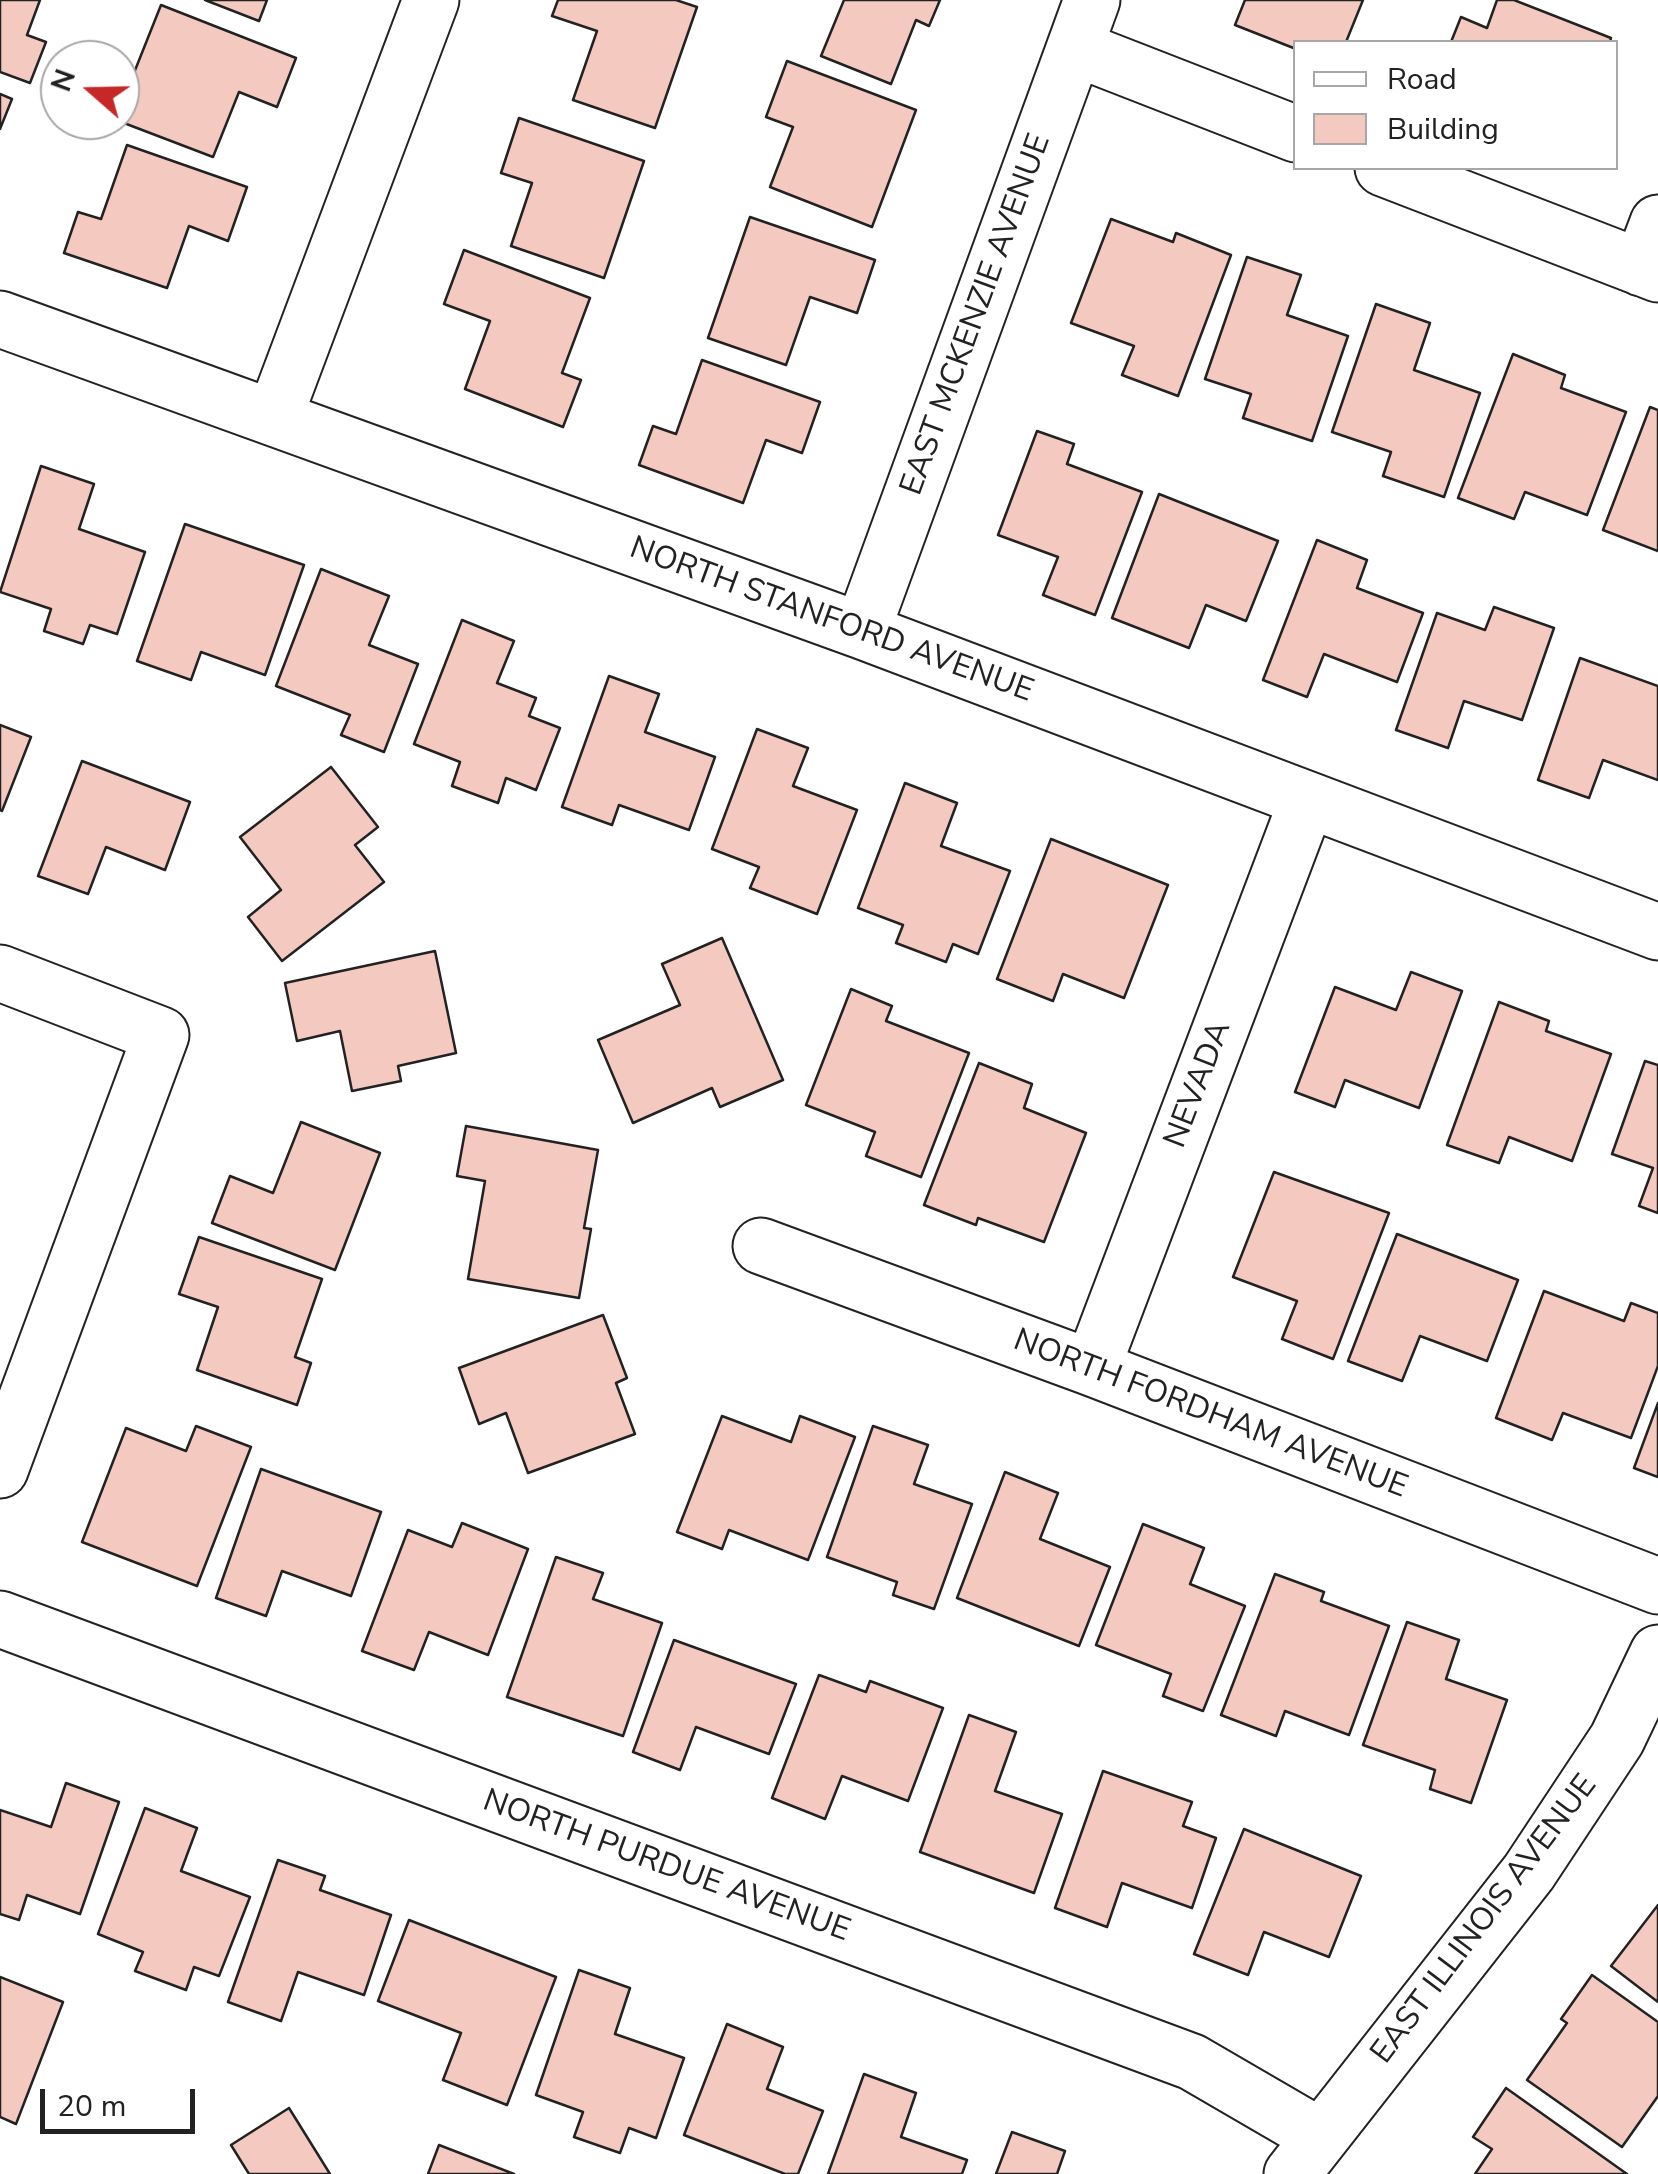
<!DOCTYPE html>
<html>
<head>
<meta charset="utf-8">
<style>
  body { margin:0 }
  #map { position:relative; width:1658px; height:2174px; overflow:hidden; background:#fff; font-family:"Nunito Sans",sans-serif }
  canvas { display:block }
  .legend { position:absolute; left:1293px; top:40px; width:325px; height:130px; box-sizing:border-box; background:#fff; border:2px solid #a7a7a7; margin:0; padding:12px 18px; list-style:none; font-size:30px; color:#222 }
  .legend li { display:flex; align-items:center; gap:20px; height:50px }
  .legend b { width:50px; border:2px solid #a7a7a7 }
  .north { position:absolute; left:40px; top:40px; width:100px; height:100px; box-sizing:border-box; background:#fff; border:2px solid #a7a7a7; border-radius:50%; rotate:290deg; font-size:28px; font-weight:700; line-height:40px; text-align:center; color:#222 }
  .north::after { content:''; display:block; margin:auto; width:35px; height:45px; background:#c62828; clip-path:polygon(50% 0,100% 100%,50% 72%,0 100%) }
  .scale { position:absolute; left:40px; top:2089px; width:155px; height:45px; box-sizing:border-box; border:5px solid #222; border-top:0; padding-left:12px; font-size:30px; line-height:35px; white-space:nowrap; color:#222; -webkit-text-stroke:8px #fff; paint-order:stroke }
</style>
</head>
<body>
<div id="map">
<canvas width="1658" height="2174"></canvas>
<ul class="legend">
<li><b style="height:12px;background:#fff"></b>Road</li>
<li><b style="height:28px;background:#f3c9c0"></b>Building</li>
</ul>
<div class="north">N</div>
<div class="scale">20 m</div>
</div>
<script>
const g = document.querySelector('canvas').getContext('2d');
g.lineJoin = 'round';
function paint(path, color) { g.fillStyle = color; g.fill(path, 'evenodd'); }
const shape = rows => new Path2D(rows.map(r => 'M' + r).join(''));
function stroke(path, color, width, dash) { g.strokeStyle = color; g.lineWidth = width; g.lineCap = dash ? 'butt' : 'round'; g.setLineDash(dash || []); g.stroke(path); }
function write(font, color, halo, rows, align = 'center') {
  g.font = font + ' "Nunito Sans",sans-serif'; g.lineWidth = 8; g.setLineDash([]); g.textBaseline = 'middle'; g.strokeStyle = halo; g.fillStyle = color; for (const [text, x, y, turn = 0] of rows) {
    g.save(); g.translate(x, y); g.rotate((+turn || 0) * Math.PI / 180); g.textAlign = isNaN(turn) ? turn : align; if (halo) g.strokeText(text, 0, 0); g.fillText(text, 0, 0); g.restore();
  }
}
const building = shape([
  [0,0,40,0,27,35,46,42,30,83,0,72,0,0],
  [205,0,267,0,259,21,205,0],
  [558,0,676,0,697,7,655,128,573,100,597,31,552,16,558,0],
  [844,0,940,0,929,26,916,20,891,84,821,56,844,0],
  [1245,0,1363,0,1346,42,1296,42,1296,49,1235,25,1245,0],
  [1497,0,1514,0,1611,38,1610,42,1451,42,1461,17,1487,28,1497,0],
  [161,5,296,58,277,107,239,92,213,157,116,120,120,120,120,108,161,5],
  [787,61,916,110,872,227,770,187,793,127,766,117,787,61],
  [0,94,12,99,0,129,0,94],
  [519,118,644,161,604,278,511,246,532,183,501,173,519,118],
  [127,145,247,187,228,241,189,226,167,288,64,253,78,212,101,219,127,145],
  [750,217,875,260,857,313,810,297,786,365,708,338,750,217],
  [1111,219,1173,242,1176,233,1231,255,1178,396,1122,375,1134,346,1071,323,1111,219],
  [464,250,590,298,562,373,581,380,563,427,465,389,490,321,444,304,464,250],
  [1247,257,1301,275,1287,315,1348,336,1312,441,1243,418,1251,394,1205,379,1247,257],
  [1376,304,1430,323,1414,370,1480,393,1444,497,1383,476,1391,452,1332,432,1376,304],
  [1513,354,1565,375,1561,388,1626,412,1587,515,1525,492,1514,519,1458,498,1513,354],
  [702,360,820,402,802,453,766,440,743,503,639,465,653,426,676,434,702,360],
  [1650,407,1658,410,1658,551,1603,530,1650,407],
  [1037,431,1074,444,1067,464,1142,492,1095,615,1043,595,1058,557,998,535,1037,431],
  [41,466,94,484,79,529,145,552,117,634,90,625,83,644,44,631,51,609,0,592,41,466],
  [1159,494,1278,541,1246,621,1206,605,1189,648,1112,618,1159,494],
  [185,524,304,565,265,675,201,652,191,680,137,661,185,524],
  [1317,540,1367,560,1357,588,1423,613,1397,682,1324,654,1307,697,1263,680,1317,540],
  [321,569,389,596,369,645,418,664,384,752,341,735,350,715,276,686,321,569],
  [1494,607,1554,628,1522,720,1464,701,1448,748,1396,730,1437,613,1485,630,1494,607],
  [462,620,514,641,497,683,536,698,529,716,560,728,536,790,506,778,498,803,452,786,460,762,414,744,462,620],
  [1580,658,1658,686,1658,780,1603,760,1589,798,1538,780,1580,658],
  [609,676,659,694,645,732,715,757,689,830,619,805,612,825,562,807,609,676],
  [0,725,31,737,2,811,0,810,0,725],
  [757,729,808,748,793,786,857,810,817,914,750,888,759,867,712,849,757,729],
  [82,761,190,802,165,870,106,847,88,894,38,876,82,761],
  [331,767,378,827,355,845,384,882,282,961,248,917,281,890,240,837,331,767],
  [905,783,957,803,941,846,1010,871,978,954,953,944,946,962,896,943,903,925,858,908,905,783],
  [1051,839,1168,885,1124,998,1063,974,1053,1001,997,979,1051,839],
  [722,938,783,1080,720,1107,712,1088,633,1123,598,1040,680,1005,662,964,722,938],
  [435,951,456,1053,398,1066,401,1081,352,1091,340,1031,297,1041,285,983,435,951],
  [1411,972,1462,991,1419,1108,1345,1080,1335,1107,1295,1092,1335,987,1396,1010,1411,972],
  [851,989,892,1006,886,1021,969,1053,921,1177,866,1156,875,1132,806,1105,851,989],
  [1499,1002,1549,1021,1546,1031,1611,1054,1572,1161,1509,1137,1499,1163,1447,1145,1499,1002],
  [1645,1061,1658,1065,1658,1213,1639,1206,1653,1168,1612,1154,1645,1061],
  [979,1063,1032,1084,1024,1108,1086,1133,1044,1242,978,1218,976,1225,924,1205,979,1063],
  [301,1122,380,1153,335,1270,212,1223,230,1176,273,1193,301,1122],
  [466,1126,598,1150,584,1228,591,1229,579,1298,468,1279,485,1181,457,1176,466,1126],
  [1274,1172,1389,1213,1333,1359,1282,1339,1297,1301,1233,1277,1274,1172],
  [1397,1234,1518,1280,1487,1361,1420,1336,1402,1381,1348,1361,1397,1234],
  [199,1237,322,1279,295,1357,311,1363,297,1405,197,1370,218,1307,179,1294,199,1237],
  [1544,1291,1624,1321,1631,1303,1658,1313,1658,1366,1631,1438,1563,1413,1552,1440,1496,1418,1544,1291],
  [603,1315,627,1378,616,1383,635,1434,528,1473,506,1413,479,1424,459,1368,603,1315],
  [1658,1403,1658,1477,1634,1468,1658,1403],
  [722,1416,791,1442,800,1416,855,1437,808,1560,729,1530,722,1549,677,1532,722,1416],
  [196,1426,251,1447,197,1586,82,1542,126,1428,186,1451,196,1426],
  [873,1426,928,1445,914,1484,972,1504,934,1609,893,1595,897,1582,827,1557,873,1426],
  [261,1469,381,1512,351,1596,282,1571,266,1616,216,1598,261,1469],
  [1005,1472,1058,1493,1040,1539,1110,1567,1079,1646,957,1598,1005,1472],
  [462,1523,528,1549,488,1655,429,1632,414,1670,362,1651,408,1530,452,1547,462,1523],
  [1143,1524,1204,1548,1190,1584,1245,1606,1203,1711,1163,1696,1171,1674,1096,1645,1143,1524],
  [556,1557,603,1573,593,1599,662,1623,623,1736,507,1697,556,1557],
  [1275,1574,1324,1592,1321,1601,1389,1626,1349,1735,1285,1711,1276,1736,1221,1715,1275,1574],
  [1407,1622,1459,1640,1446,1679,1507,1700,1471,1803,1430,1789,1435,1770,1363,1745,1407,1622],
  [674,1640,796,1684,769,1754,696,1727,680,1770,633,1752,674,1640],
  [819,1675,866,1692,870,1681,943,1708,908,1801,842,1776,825,1819,772,1798,819,1675],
  [969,1715,1016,1732,995,1791,1062,1814,1034,1893,920,1852,969,1715],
  [1103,1771,1192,1802,1183,1826,1216,1838,1192,1908,1122,1883,1107,1927,1055,1908,1103,1771],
  [66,1783,119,1802,80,1914,27,1895,19,1920,0,1914,0,1810,51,1827,66,1783],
  [145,1808,197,1828,181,1871,250,1897,219,1976,194,1967,186,1990,135,1971,143,1952,98,1934,145,1808],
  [1244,1829,1361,1876,1329,1957,1264,1932,1248,1975,1194,1954,1244,1829],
  [278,1860,325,1876,320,1890,391,1915,364,1995,298,1972,281,2021,228,2002,278,1860],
  [1658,1905,1658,2002,1611,1966,1658,1905],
  [409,1920,556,1977,507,2105,443,2080,461,2033,378,2001,409,1920],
  [579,1970,630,1988,615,2034,684,2058,656,2138,629,2128,620,2153,574,2137,583,2112,536,2095,579,1970],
  [1592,1975,1658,2022,1658,2096,1622,2147,1527,2080,1567,2023,1561,2019,1592,1975],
  [0,1977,63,2002,16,2124,0,2117,0,1977],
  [727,2024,783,2047,767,2089,823,2111,798,2174,785,2174,684,2135,727,2024],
  [864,2074,916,2093,901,2137,967,2160,962,2174,828,2174,864,2074],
  [1506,2088,1627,2174,1475,2174,1492,2149,1473,2137,1506,2088],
  [289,2108,330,2174,249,2174,231,2145,289,2108],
  [1012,2132,1065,2151,1057,2174,996,2174,1012,2132],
  [439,2145,514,2174,428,2174,439,2145]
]);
const minor = shape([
  [1075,48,1296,134],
  [1383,168,1658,274],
  [1641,268,1658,223],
  [0,319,862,631,1658,932],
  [274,418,431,0],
  [862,631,1092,0],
  [0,973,161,1035,0,1470],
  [761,1246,1092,1368,1658,1586],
  [1092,1368,1307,801],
  [0,1619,1192,2062,1321,2137],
  [1292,2174,1529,1872,1617,1739,1658,1653]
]);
const streetNames = [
  ["EAST MCKENZIE AVENUE",977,315,-70],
  ["NORTH STANFORD AVENUE",831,621,20],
  ["NEVADA",1199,1085,-69],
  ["NORTH FORDHAM AVENUE",1210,1415,21],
  ["NORTH PURDUE AVENUE",666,1867,20],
  ["EAST ILLINOIS AVENUE",1485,1920,-53]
];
paint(building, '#f3c9c0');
stroke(building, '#222', 2.5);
stroke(minor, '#222', 59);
stroke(minor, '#fff', 55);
write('32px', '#222', '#fff', streetNames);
</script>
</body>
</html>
